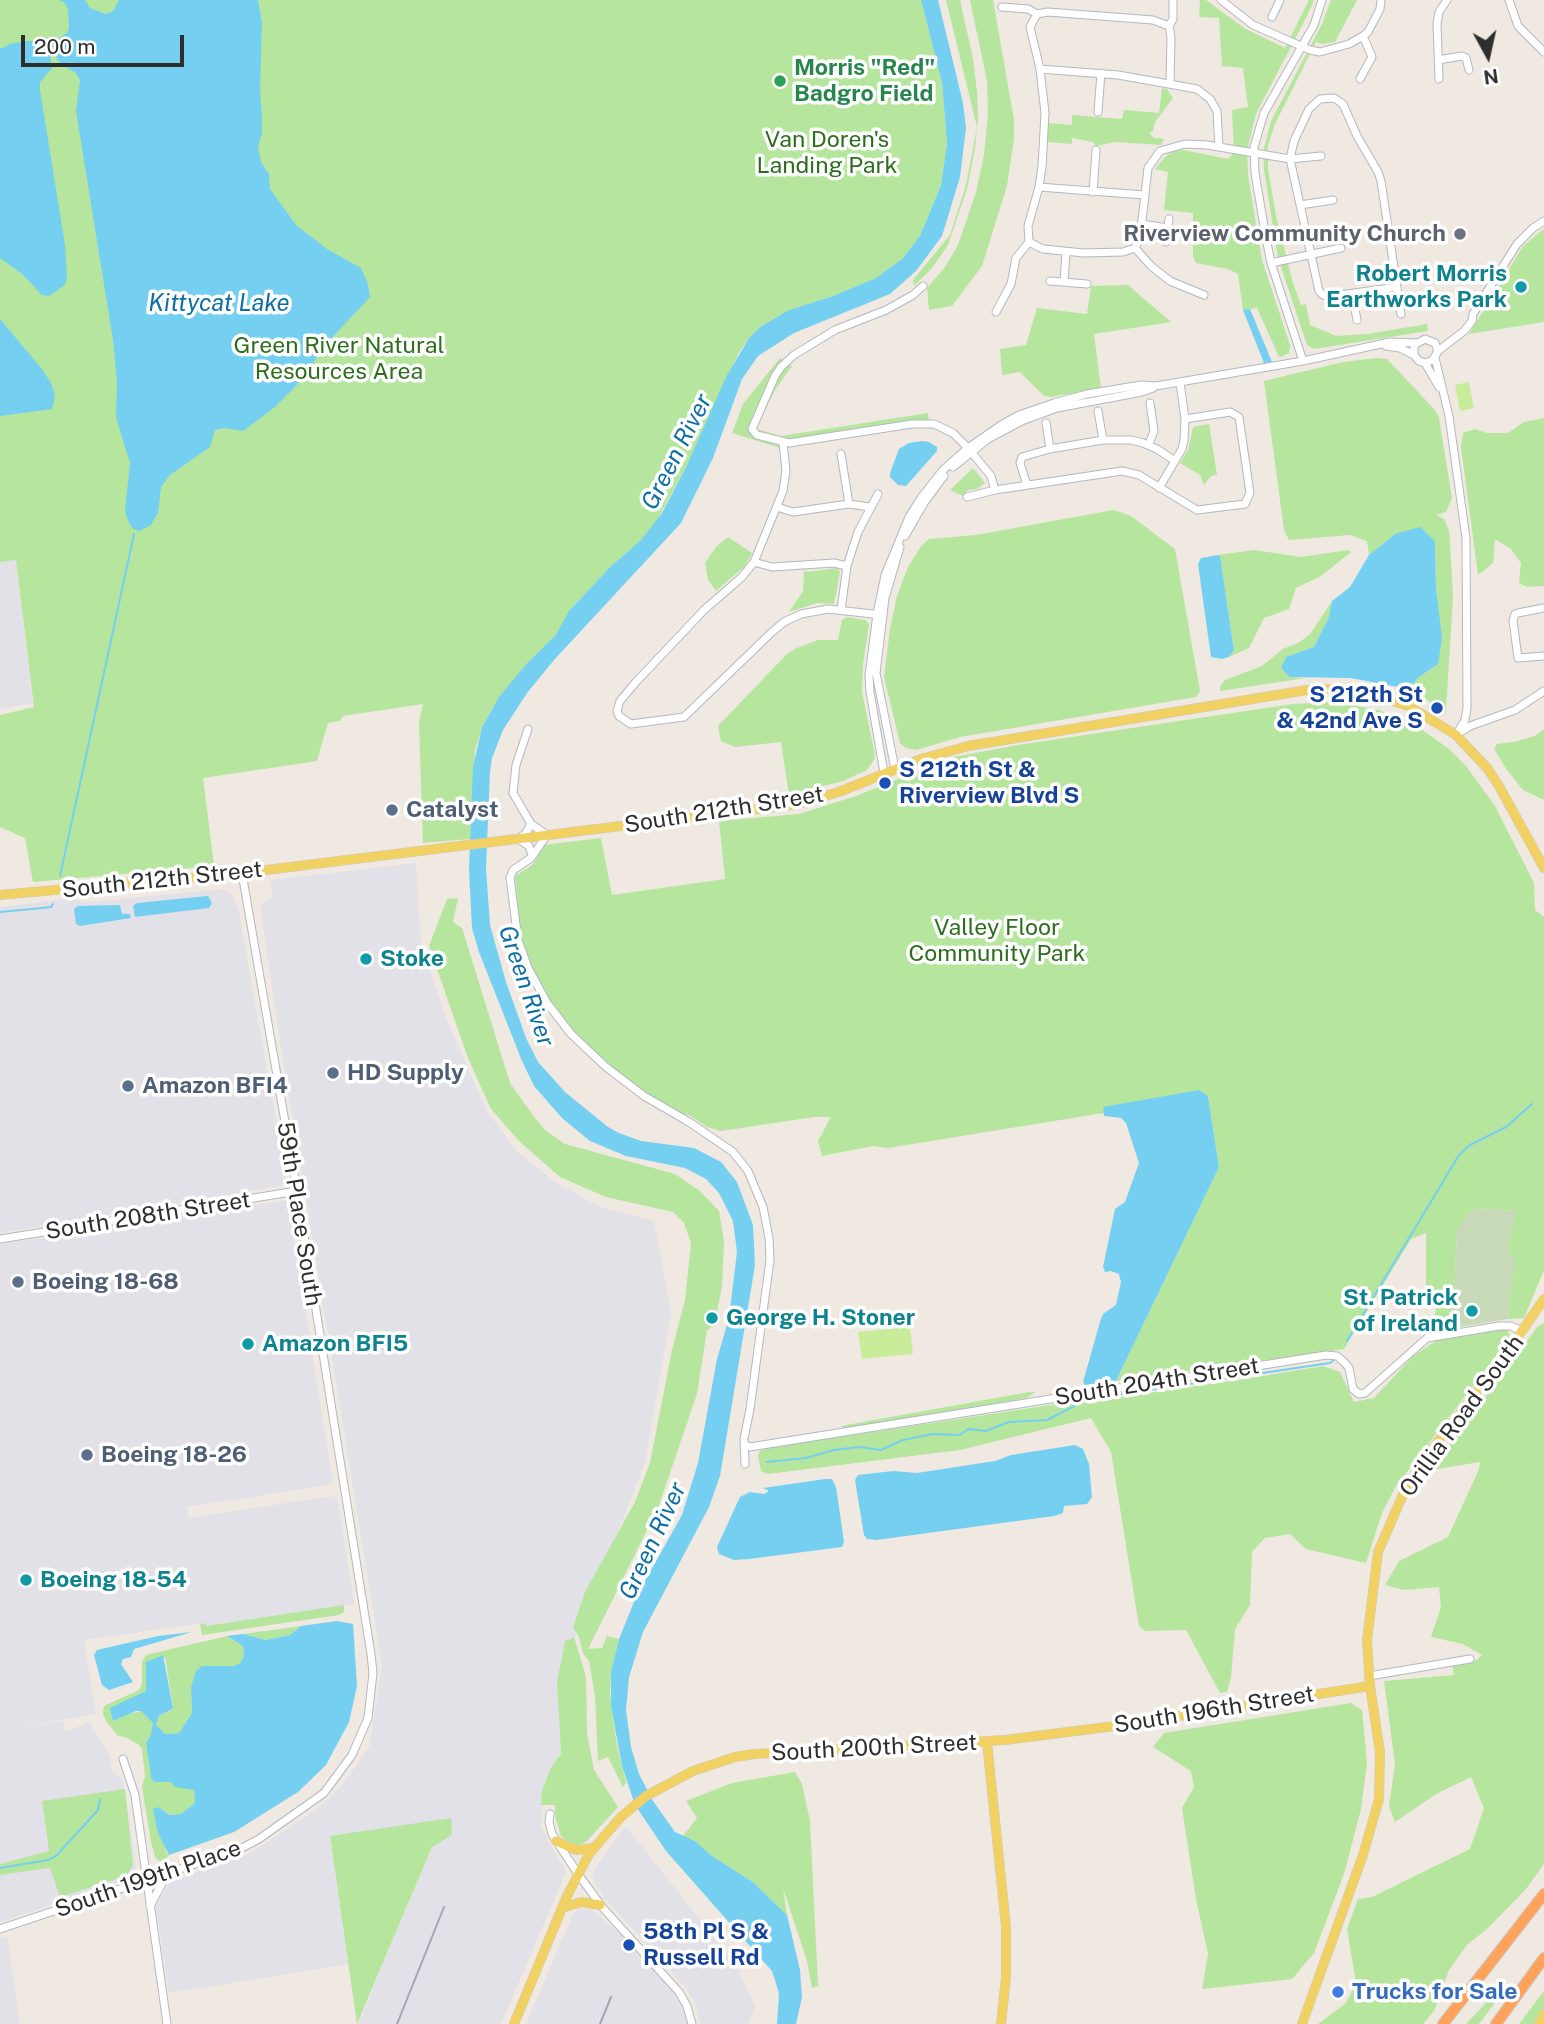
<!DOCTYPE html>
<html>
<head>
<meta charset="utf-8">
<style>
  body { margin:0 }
  #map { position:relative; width:1544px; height:2024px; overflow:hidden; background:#efe9e1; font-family:"Public Sans",sans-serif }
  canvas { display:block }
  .north { position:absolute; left:1453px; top:21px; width:70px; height:70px; -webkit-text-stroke:5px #fff; paint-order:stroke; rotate:172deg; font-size:19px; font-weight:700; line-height:28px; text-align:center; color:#2e2e2e }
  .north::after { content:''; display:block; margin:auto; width:24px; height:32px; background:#2e2e2e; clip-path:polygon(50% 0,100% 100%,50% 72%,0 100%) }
  .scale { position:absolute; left:21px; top:35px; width:163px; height:32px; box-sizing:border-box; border:4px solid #2e2e2e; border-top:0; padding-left:9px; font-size:21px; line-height:24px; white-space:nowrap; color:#2e2e2e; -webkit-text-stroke:5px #fff; paint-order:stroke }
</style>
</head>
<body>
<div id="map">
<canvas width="1544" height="2024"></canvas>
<div class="north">N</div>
<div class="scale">200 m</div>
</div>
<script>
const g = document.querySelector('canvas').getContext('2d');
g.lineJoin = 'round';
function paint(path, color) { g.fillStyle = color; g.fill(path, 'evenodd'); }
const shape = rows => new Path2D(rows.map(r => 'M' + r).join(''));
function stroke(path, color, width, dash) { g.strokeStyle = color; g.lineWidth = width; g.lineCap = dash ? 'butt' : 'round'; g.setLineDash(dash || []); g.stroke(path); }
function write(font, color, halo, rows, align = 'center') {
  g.font = font + ' "Public Sans",sans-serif'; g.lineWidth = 7; g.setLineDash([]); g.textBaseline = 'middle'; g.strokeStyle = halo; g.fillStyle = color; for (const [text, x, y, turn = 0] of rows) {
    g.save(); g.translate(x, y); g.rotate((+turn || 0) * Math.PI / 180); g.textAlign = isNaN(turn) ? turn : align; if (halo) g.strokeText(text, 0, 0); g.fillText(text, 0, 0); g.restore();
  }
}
const industrial = shape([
  [16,560,33,704,0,708,0,562],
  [416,863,421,944,445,1015,486,1110,518,1152,555,1182,600,1207,654,1221,671,1312,645,1463,576,1636,565,1641,557,1682,561,1754,550,1769,543,1791,541,1827,566,1872,501,2024,358,2024,432,1847,330,1837,348,1964,169,1993,156,1906,170,1881,249,1854,320,1807,344,1783,370,1745,382,1664,280,1041,260,906,272,896,271,880],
  [222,889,233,896,239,913,287,1181,285,1185,0,1233,0,907,64,899,92,902],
  [288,1200,333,1484,187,1507,188,1518,332,1496,338,1500,354,1604,205,1626,204,1623,84,1640,96,1714,7,1729,63,1721,65,1732,90,1722,110,1757,112,1771,123,1780,137,1871,131,1879,0,1922,0,1244],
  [626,1826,737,1967,755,2006,748,2024,700,2024,695,2003,686,1988,603,1896,594,1881,593,1872,597,1865],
  [579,1908,591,1909,618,1932,673,1989,684,2008,688,2024,526,2024,573,1914],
  [7,1936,20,2024,0,2024,0,1939]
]);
const green = shape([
  [0,0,921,0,942,83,947,143,941,185,920,236,902,259,876,278,833,296,789,310,760,327,749,338,738,354,687,465,656,522,641,540,611,566,572,608,556,635,528,662,493,707,482,727,475,750,470,839,423,843,419,723,423,704,343,716,340,721,328,723,317,761,203,778,214,866,33,882,25,838,0,827,0,715,34,707,16,560,0,562],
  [946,0,960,0,973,59,977,92,978,118,975,149,967,189,948,245,932,268,914,286,913,280,950,235,966,185,977,127],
  [970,0,993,0,1014,120,1014,139,1007,186,982,266,952,306,929,310,927,288,945,267,958,245,976,192,984,155,988,113,987,81],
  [1200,0,1206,0,1244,28,1285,48,1309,0,1314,0,1307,16,1256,114,1247,150,1248,175,1262,260,1290,345,1289,353,1283,356,1279,357,1257,308,1243,310,1238,274,1228,269,1196,263,1193,257,1193,213,1164,210,1168,172,1155,169,1165,157,1173,151,1184,150,1228,159,1234,153,1232,110,1248,107,1243,68,1222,66,1219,18,1199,17],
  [1331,0,1357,0,1335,42,1322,44,1316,42,1275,124,1268,145,1268,169,1276,216,1293,283,1301,305,1306,304,1310,325,1336,336,1367,334,1427,324,1428,331,1314,349,1307,345,1278,258,1264,170,1263,152,1271,121,1322,24],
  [1162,88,1167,89,1173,98,1155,122,1153,131,1149,133,1154,138,1164,139,1161,145,1115,142,1096,146,1093,142,1072,138,1072,144,1048,142,1048,123,1072,125,1072,115,1122,119,1124,110,1159,113],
  [1544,229,1544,322,1469,334,1523,246],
  [1128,285,1171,322,1094,334,1101,389,1050,397,1043,395,1020,372,1002,375,1000,349,1026,345,1037,308,1087,314,1091,286],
  [780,358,792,366,775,390,756,429,781,436,928,413,929,421,783,444,783,449,732,433,743,404],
  [1376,358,1387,359,1435,410,1439,418,1452,498,1446,512,1436,515,1444,519,1449,530,1450,542,1453,596,1446,711,1408,689,1419,677,1438,664,1435,541,1395,534,1369,555,1367,541,1350,535,1289,540,1284,530,1264,381,1343,362],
  [1544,418,1544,586,1527,587,1519,583,1521,563,1511,549,1495,539,1493,563,1478,575,1461,447,1463,433,1475,429,1487,433,1508,433,1524,422],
  [1209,424,1217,475,1211,476,1204,485,1200,475,1180,463,1188,450,1193,427],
  [973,468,985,483,977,489,968,490,963,496,950,490],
  [1114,510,1131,516,1175,549,1200,691,1196,697,960,737,916,750,906,748,900,743,884,677,890,629,897,596,908,567,922,545,929,539,976,535],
  [728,537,752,553,745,566,716,591,708,580,705,563,716,547],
  [1254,550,1301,557,1349,550,1351,552,1321,576,1296,588,1289,609,1264,618,1249,648,1229,657,1234,649,1220,557,1218,555],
  [837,568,840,572,834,604,817,603,789,612,803,591,804,570,807,572],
  [1332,601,1329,617,1314,647,1286,657,1282,668,1290,677,1306,678,1220,691,1220,686,1225,680,1262,666,1283,649,1300,642,1310,634],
  [847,617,865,620,869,624,863,665,862,692,875,755,874,760,867,770,843,781,789,795,781,742,735,747,721,741,718,726,787,654,797,648,818,640,838,640,842,620],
  [1336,702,1379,710,1414,724,1449,749,1466,766,1495,806,1534,883,1535,910,1544,917,1544,1270,1524,1318,1508,1319,1514,1261,1510,1256,1508,1246,1516,1211,1480,1208,1457,1231,1454,1293,1446,1329,1430,1332,1438,1302,1426,1292,1426,1233,1411,1239,1344,1349,1116,1381,1219,1167,1208,1096,888,1148,873,1146,822,1156,818,1141,831,1117,814,1117,721,1131,707,1127,689,1115,676,1113,647,1096,605,1064,563,1021,545,994,525,955,521,939,515,876,532,865,537,858,543,845,601,838,612,895,725,879,719,821,799,814,856,796,954,757,1018,745,1293,704],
  [1544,729,1544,800,1523,790,1507,770,1494,749,1497,744,1514,742,1535,736],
  [458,898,453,922,462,928,510,1083,535,1118,546,1131,565,1144,675,1174,700,1191,719,1211,724,1241,722,1286,714,1326,707,1330,697,1394,658,1508,588,1649,602,1648,607,1636,619,1639,611,1672,610,1695,617,1746,626,1782,623,1787,608,1757,598,1761,595,1696,589,1661,583,1653,579,1637,573,1627,585,1592,635,1502,650,1463,672,1350,685,1300,691,1243,684,1223,673,1212,606,1197,560,1177,519,1141,491,1109,468,1058,429,946,447,899],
  [1544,1323,1544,1864,1526,1889,1488,1928,1467,1945,1449,1970,1434,2011,1423,2024,1318,2024,1346,2003,1356,1983,1347,1929,1358,1899,1372,1897,1470,1849,1484,1808,1471,1777,1436,1794,1395,1822,1389,1806,1395,1764,1384,1681,1454,1675,1452,1664,1477,1660,1482,1655,1463,1644,1431,1637,1441,1607,1439,1587,1404,1590,1385,1585,1399,1561,1448,1537,1479,1469,1480,1462,1431,1470,1538,1326],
  [1496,1328,1508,1330,1510,1338,1396,1486,1382,1513,1366,1563,1306,1549,1290,1534,1265,1538,1252,1552,1250,1605,1235,1629,1231,1678,1227,1692,1220,1693,1186,1630,1145,1631,1139,1626,1111,1452,1091,1418,960,1450,768,1474,761,1471,758,1456,760,1451,768,1448,1070,1402,1087,1402,1239,1380,1323,1366,1340,1372,1354,1402,1374,1398,1412,1357,1437,1340],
  [1029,1392,1036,1392,1026,1398,948,1412,852,1427,844,1428,841,1426],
  [344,1605,344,1612,339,1615,202,1635,200,1624,205,1623,206,1626],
  [301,1626,290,1635,266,1640,243,1634],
  [227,1636,243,1646,244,1656,240,1663,235,1666,202,1666,191,1687,192,1713,179,1733,164,1734,156,1725,159,1715,170,1711,173,1707,165,1657,146,1691,124,1715,142,1711,153,1723,150,1737,146,1742,151,1778,171,1782,194,1790,195,1794,195,1803,181,1814,169,1815,159,1807,166,1852,169,1855,164,1861,159,1861,155,1857,151,1842,142,1787,145,1776,142,1749,138,1744,125,1737,118,1736,106,1721,103,1713,104,1706,139,1690,142,1684,142,1662,146,1655],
  [574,1637,586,1677,587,1733,594,1770,618,1807,586,1842,578,1845,571,1844,561,1836,555,1816,555,1805,541,1805,542,1791,550,1769,561,1754,557,1682,565,1641],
  [1351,1703,1362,1710,1367,1763,1361,1809,1344,1874,1314,1953,1292,1979,1202,1989,1208,1954,1196,1899,1182,1808,1194,1787,1191,1771,1153,1747,1164,1733],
  [795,1772,802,1784,810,1821,818,1986,812,1988,807,1961,783,1888,787,1915,753,1882,712,1856,695,1841,683,1836,697,1818,686,1801,732,1783],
  [125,1789,133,1865,127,1876,60,1897,50,1868,0,1875,0,1864,49,1851,42,1801],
  [451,1818,452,1835,432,1847,357,2024,330,1836],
  [1502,1986,1506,1988,1479,2024,1466,2024],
  [1544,1991,1544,2008,1533,2024,1519,2024]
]);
const cemetery = shape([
  [1480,1208,1516,1211,1508,1246,1510,1256,1515,1260,1508,1319,1446,1329,1454,1293,1457,1230,1468,1214]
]);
const pitch = shape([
  [1469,382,1474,408,1460,411,1455,385],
  [910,1327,913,1354,862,1359,858,1332]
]);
const water = shape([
  [59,0,85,0,90,8,106,14,113,11,119,0,258,0,262,22,260,90,262,116,262,133,258,147,261,162,269,174,270,189,296,225,327,249,361,268,368,284,370,297,330,340,296,386,275,407,243,431,224,428,215,430,210,447,170,475,161,487,158,513,151,525,140,531,133,529,128,521,125,511,130,463,116,418,117,383,113,340,76,111,80,80,76,73,61,64,57,59,54,43,68,32,69,26,68,9,64,2],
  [921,0,938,0,963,103,966,128,960,177,942,236,916,271,890,294,794,333,758,356,742,379,713,458,681,523,554,660,527,693,503,730,492,758,490,772,486,869,490,925,506,982,526,1038,538,1062,565,1092,608,1127,619,1133,641,1141,694,1148,721,1162,737,1182,753,1225,755,1265,720,1476,709,1507,643,1632,629,1677,626,1710,631,1747,639,1774,653,1801,675,1832,695,1841,712,1856,753,1882,787,1915,800,1970,802,1997,796,2024,777,2024,779,1993,772,1971,666,1851,635,1805,622,1766,611,1706,611,1672,619,1639,636,1597,682,1515,698,1463,717,1359,729,1318,737,1252,733,1221,719,1193,706,1179,685,1168,626,1156,590,1141,562,1118,534,1086,522,1061,479,952,472,928,469,870,473,767,482,727,499,697,528,662,556,635,569,611,611,566,641,540,662,513,687,465,726,377,749,338,760,327,789,310,833,296,876,278,902,259,920,236,941,185,947,143,942,83],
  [27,41,48,41,52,68,40,82,40,90,65,245,67,278,65,285,49,296,42,295,22,274,0,258,0,49,10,44],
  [1250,309,1272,362,1264,363,1243,310],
  [0,319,42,369,51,383,55,395,52,409,0,416],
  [922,441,929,442,937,447,937,451,906,486,898,485,890,477,890,473,899,449,909,443],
  [1420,527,1435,541,1436,588,1442,638,1438,664,1419,677,1408,689,1351,678,1290,677,1281,668,1286,657,1314,647,1329,617,1332,601,1350,587,1369,555,1395,534],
  [1218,555,1220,556,1234,650,1229,657,1222,659,1211,657,1198,564,1201,558],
  [208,896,212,903,209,908,135,917,133,906,137,903],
  [120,905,122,914,130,914,131,918,80,926,76,924,74,909,78,906],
  [1199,1090,1208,1096,1219,1167,1116,1381,1085,1385,1083,1382,1100,1322,1103,1314,1116,1305,1121,1282,1119,1274,1111,1271,1105,1272,1103,1267,1115,1209,1125,1202,1139,1163,1126,1123,1121,1118,1104,1116,1103,1107],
  [1075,1445,1083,1449,1089,1464,1092,1497,1087,1504,1064,1506,1063,1513,1054,1516,876,1540,867,1539,864,1535,855,1480,858,1475,893,1471,917,1473,995,1461,1011,1455],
  [825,1479,832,1479,836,1487,844,1542,842,1547,749,1559,734,1560,719,1554,717,1547,740,1497,750,1492,764,1494,769,1491,763,1488],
  [337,1621,353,1624,357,1686,349,1722,326,1765,298,1792,234,1832,169,1855,158,1833,153,1809,159,1807,169,1815,181,1814,195,1803,194,1790,175,1787,171,1782,154,1782,151,1778,146,1742,150,1737,153,1723,141,1711,136,1711,113,1721,110,1708,146,1691,146,1662,163,1655,173,1708,167,1712,159,1715,156,1725,165,1734,179,1733,192,1713,191,1687,196,1671,202,1666,234,1666,240,1663,244,1656,243,1646,227,1636,243,1634,266,1640,290,1635,301,1626],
  [192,1632,134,1649,131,1657,123,1659,121,1664,133,1682,109,1690,102,1685,94,1655,97,1650,158,1636]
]);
const stream = shape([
  [60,876,134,534],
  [0,912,42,908,51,907,53,904],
  [1347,1341,1459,1155,1470,1145,1506,1127,1532,1104],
  [767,1462,806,1458,834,1450,859,1447,881,1450,903,1440,933,1434,960,1435,968,1429,986,1431,1009,1422,1047,1420,1088,1399,1330,1363,1335,1359],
  [0,1868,48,1860,56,1856,98,1810,100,1799]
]);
const minor = shape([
  [1221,0,1253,25,1310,50,1320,52,1349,44,1363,36,1368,32,1380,9,1381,0],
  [1509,0,1518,26,1544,52],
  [1002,7,1028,9,1037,14,1048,12,1153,20,1169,26],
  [1272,17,1280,0],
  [1438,60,1462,56,1466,58,1469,70],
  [1040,69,1118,75,1197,89,1210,99,1217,111,1219,147],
  [1360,79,1372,57,1363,36],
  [1439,79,1437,24,1439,12,1447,0],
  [1170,84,1171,37,1169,26,1173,19,1173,0],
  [1098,112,1101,73],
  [1039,187,1144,195],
  [1093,192,1096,150],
  [1300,205,1333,200],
  [1141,224,1168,228],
  [1029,242,1043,249,1084,253,1123,252,1135,248,1151,266,1170,281,1204,295],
  [1166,242,1169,219],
  [1135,248,1140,238,1148,168,1160,151,1185,144,1207,145,1290,159,1321,156],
  [1271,263,1341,248],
  [1050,281,1087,284],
  [1064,282,1066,252],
  [923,286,913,295,886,310,835,330,794,355,781,367,775,376,752,429,757,435,789,443,912,424,934,424,953,433,968,448,991,476,995,490],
  [1397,287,1333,296,1323,295,1319,291,1290,159,1294,141,1309,109,1320,99,1334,98,1343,104,1357,136,1378,172,1381,181,1401,314],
  [1352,294,1357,320],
  [996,312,1011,284,1016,258,1029,242,1028,226,1039,187,1042,167,1045,113,1040,69,1030,27,1037,14],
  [1386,346,1400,348,1414,355],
  [1438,351,1464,331,1472,321,1473,314,1517,244,1533,228,1544,221],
  [1435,358,1449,416,1466,538,1467,708,1465,720,1456,735],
  [1303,361,1271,263,1266,238,1255,173,1254,147,1264,113,1314,25,1322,0],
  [1425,363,1433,360,1438,351,1435,343,1425,339,1414,345,1414,355,1419,361,1425,363,1439,387],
  [1098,411,1103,440],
  [1046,423,1050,449],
  [783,443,786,471,783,491,754,562,742,577,704,610,636,682,620,701,617,711,619,716,631,724,684,717,772,632,784,622,801,614,828,609,882,615],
  [1149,444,1154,431,1150,403],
  [841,454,849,504],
  [953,467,988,439,1024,420,1057,408,1142,392,1153,388],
  [1027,485,1020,463,1022,457,1050,449,1103,440,1131,440,1143,443,1157,449,1175,461],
  [1159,488,1182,449,1184,440,1185,419,1180,382],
  [967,497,995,490,1122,471,1139,475,1197,510,1245,504,1250,493,1239,417,1230,412,1185,419],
  [777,507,793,512,849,504,870,507],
  [905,536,924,503,944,476],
  [754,562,772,567,834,563,847,566],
  [1544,608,1518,613,1515,614,1513,621,1518,658,1544,656],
  [841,610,847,566,858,532,878,494],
  [528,729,516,765,513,793,531,824,547,835,531,858,513,870,510,878,518,940,528,968,547,1003,571,1034,606,1067,644,1096,689,1122,733,1152,748,1171,763,1207,769,1238,770,1260,750,1409,744,1439,745,1464],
  [1459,733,1470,726,1515,710,1544,691],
  [895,769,876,673,885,598,900,547],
  [884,773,870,692,869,676,877,614,885,575,909,517,921,498,943,470,968,448,1001,425,1019,415,1054,403,1087,394,1141,385,1156,386,1303,361,1390,342,1416,343],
  [531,824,526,833,518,839,529,846,532,855],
  [0,1239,297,1191],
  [745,1445,750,1447,1326,1355,1337,1356,1344,1362,1349,1368,1353,1389,1359,1394,1365,1393,1427,1338,1499,1326,1511,1326,1522,1331],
  [1369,1676,1470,1659],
  [123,1759,135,1795,167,2024],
  [550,1814,549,1822,552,1834,578,1874,603,1908,679,1992,687,2006,692,2024],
  [150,1906,167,1874],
  [0,1929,240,1849,259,1839,324,1793,352,1755,368,1718,373,1673,371,1654,297,1191,242,873]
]);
const major = shape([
  [0,895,242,873,798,804,839,792,921,759,968,746,1307,690,1335,689,1358,691,1409,706,1456,735,1487,768,1499,786,1544,868],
  [987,1742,1006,1927,1006,1977,1001,2024],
  [556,1841,576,1850,593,1848],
  [562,1908,581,1902,600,1905],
  [514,2024,567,1896,589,1854,620,1818,646,1796,693,1771,735,1757,755,1754,1005,1740,1115,1726,1370,1686],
  [1302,2024,1363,1855,1379,1799,1380,1752,1370,1686,1367,1640,1378,1552,1405,1490,1426,1457,1508,1351,1544,1299],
  [1539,2024,1544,2014]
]);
const highway = shape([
  [1443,2024,1544,1894],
  [1496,2024,1544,1958]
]);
const rail = shape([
  [397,2024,444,1907],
  [600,2024,611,1997]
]);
const markers = [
  [780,81,7,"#2e9e5b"],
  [1460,234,7,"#6b7280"],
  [1521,287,7,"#0f9aa8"],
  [1437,708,7,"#1a4fb4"],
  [885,783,7,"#1a4fb4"],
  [392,810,7,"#5c6f8a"],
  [366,959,7,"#0f9aa8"],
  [333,1073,7,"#5c6f8a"],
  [128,1086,7,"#5c6f8a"],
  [18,1282,7,"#5c6f8a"],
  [1472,1311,7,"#0f9aa8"],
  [712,1318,7,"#0f9aa8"],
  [248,1344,7,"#0f9aa8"],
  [87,1455,7,"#5c6f8a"],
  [26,1580,7,"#0f9aa8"],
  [629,1945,7,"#1a4fb4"],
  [1338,1992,7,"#3f7fe0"]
];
const leisureNames = [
  ["Morris \"Red\"",794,68],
  ["Badgro Field",794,94]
];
const parkNames = [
  ["Van Doren's",827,140],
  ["Landing Park",827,166],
  ["Green River Natural",339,346],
  ["Resources Area",339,372],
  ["Valley Floor",997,928],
  ["Community Park",997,954]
];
const worshipNames = [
  ["Riverview Community Church",1446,234]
];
const cultureNames = [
  ["Robert Morris",1507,274,"right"],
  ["Earthworks Park",1507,300,"right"],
  ["Stoke",380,959],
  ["St. Patrick",1458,1298,"right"],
  ["of Ireland",1458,1324,"right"],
  ["George H. Stoner",726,1318],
  ["Amazon BFI5",262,1344],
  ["Boeing 18-54",40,1580]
];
const transitNames = [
  ["S 212th St",1423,695,"right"],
  ["& 42nd Ave S",1423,721,"right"],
  ["S 212th St &",899,770],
  ["Riverview Blvd S",899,796],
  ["58th Pl S &",643,1932],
  ["Russell Rd",643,1958]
];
const serviceNames = [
  ["Catalyst",406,810],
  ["HD Supply",347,1073],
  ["Amazon BFI4",142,1086],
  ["Boeing 18-68",32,1282],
  ["Boeing 18-26",101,1455]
];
const streetNames = [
  ["South 212th Street",724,810,-9],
  ["South 212th Street",162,880,-6],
  ["59th Place South",299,1214,81],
  ["South 208th Street",148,1216,-9],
  ["South 204th Street",1157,1382,-9],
  ["Orillia Road South",1462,1416,-54],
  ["South 196th Street",1214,1710,-9],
  ["South 200th Street",874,1748,-3],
  ["South 199th Place",148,1879,-19]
];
const shopNames = [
  ["Trucks for Sale",1352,1992]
];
const waterNames = [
  ["Kittycat Lake",219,304],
  ["Green River",677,452,-63],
  ["Green River",526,986,71],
  ["Green River",653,1541,-65]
];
paint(industrial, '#e3e1e8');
paint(green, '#b6e59e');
paint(cemetery, '#c8d9b8');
paint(pitch, '#c9ec9a');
paint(water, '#75cff0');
stroke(stream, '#75cff0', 2);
stroke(minor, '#b4b7c1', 9);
stroke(major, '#c9c9c9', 10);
stroke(highway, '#c9c9c9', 12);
stroke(minor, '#fff', 7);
stroke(major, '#f2d163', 9);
stroke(highway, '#ffa35c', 10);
stroke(rail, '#a3a6b8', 2);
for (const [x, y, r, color] of markers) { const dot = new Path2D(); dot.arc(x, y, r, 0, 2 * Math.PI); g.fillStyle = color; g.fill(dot); stroke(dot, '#fff', 2.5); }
write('bold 23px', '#27864d', '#fff', leisureNames, 'left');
write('23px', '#2c6e1b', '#fff', parkNames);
write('bold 23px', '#5b616d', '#fff', worshipNames, 'right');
write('bold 23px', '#0d838f', '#fff', cultureNames, 'left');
write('bold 23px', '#164399', '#fff', transitNames, 'left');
write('bold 23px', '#4e5e75', '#fff', serviceNames, 'left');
write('23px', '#2e2e2e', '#fff', streetNames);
write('bold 23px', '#366cbe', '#fff', shopNames, 'left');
write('italic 24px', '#0d6fa3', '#fff', waterNames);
</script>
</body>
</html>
